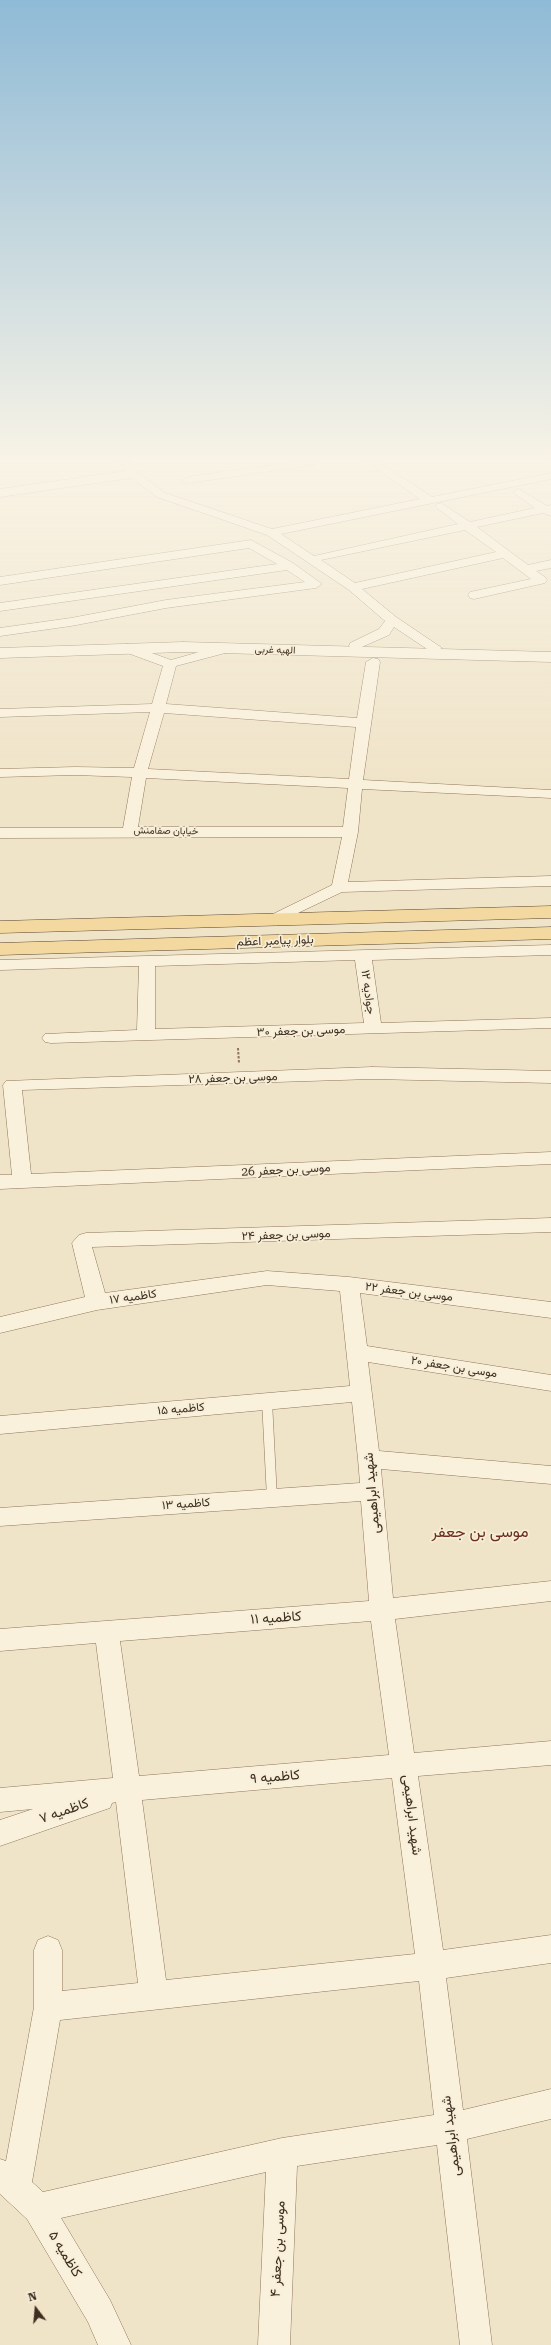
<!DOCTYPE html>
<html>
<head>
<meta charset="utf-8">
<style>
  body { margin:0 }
  #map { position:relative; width:551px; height:2345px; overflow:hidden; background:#f0e4c8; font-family:"Roboto Serif",serif }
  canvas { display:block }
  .north { position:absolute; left:16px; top:2289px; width:40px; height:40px; -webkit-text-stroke:3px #f7eed8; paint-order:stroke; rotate:344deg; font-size:11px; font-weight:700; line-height:16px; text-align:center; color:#3d2e20 }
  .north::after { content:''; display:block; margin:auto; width:14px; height:18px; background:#3d2e20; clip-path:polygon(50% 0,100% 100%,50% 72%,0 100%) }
</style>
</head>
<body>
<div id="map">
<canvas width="551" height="2345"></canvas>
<div class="north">N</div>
</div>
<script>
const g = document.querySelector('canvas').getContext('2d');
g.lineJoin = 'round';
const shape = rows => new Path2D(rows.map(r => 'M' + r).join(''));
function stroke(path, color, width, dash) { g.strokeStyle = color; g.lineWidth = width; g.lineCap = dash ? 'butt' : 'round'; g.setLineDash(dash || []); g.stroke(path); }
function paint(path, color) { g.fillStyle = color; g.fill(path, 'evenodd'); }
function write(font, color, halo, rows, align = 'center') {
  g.font = font + ' "Roboto Serif",Vazirmatn,serif'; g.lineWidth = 3.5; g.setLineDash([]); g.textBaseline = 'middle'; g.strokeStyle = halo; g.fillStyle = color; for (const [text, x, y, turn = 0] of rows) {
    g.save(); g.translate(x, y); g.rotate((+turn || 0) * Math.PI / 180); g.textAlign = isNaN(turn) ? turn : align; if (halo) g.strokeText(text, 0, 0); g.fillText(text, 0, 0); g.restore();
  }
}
const path = shape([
  [238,1048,239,1063]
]);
const service = shape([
  [267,1401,272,1498]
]);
const minor = shape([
  [120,462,130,462,137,472,165,493,272,529,420,499,367,462,379,462,432,497,551,473,551,479,281,534,314,556,458,524,437,508,435,506,437,504,441,503,470,522,535,508,515,494,513,492,519,489,547,506,551,505,551,516,543,513,477,527,528,565,551,560,551,568,536,571,545,577,547,580,545,583,474,599,470,598,468,595,470,592,531,579,503,558,362,589,396,617,442,648,435,652,430,651,394,627,389,635,355,650,349,646,350,643,379,629,385,621,349,590,267,535,157,497,129,476,120,462],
  [465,530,496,552,355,583,321,560,465,530],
  [292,462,320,462,315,465,188,483,182,480,188,477,292,462],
  [251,540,293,563,322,584,316,588,166,608,71,626,0,636,0,628,71,618,166,600,305,582,287,570,0,611,0,603,277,564,249,548,0,585,0,577,251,540],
  [127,644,171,660,224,645,231,649,229,652,176,666,166,704,357,718,366,662,373,658,378,659,380,662,363,780,551,790,551,798,362,789,358,832,348,882,551,876,551,886,342,892,275,924,269,922,267,919,269,916,332,885,342,837,0,838,0,828,123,828,132,777,75,775,0,777,0,769,75,767,134,768,150,712,0,717,0,709,152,704,163,666,122,651,120,648,127,644],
  [164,713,356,727,349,779,148,769,164,713],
  [146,778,348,788,343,827,138,827,146,778],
  [551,945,551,955,372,960,381,1023,551,1018,551,1028,51,1043,45,1042,42,1038,45,1034,137,1030,139,966,0,970,0,960,551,945],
  [355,960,364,1023,155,1029,155,966,355,960],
  [372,1067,551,1071,551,1083,372,1079,22,1090,31,1174,551,1152,551,1164,0,1189,0,1175,12,1175,3,1085,6,1081,372,1067],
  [551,1218,551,1232,92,1247,105,1293,267,1271,349,1277,551,1302,551,1318,360,1293,367,1346,551,1375,551,1391,368,1362,379,1451,551,1466,551,1484,381,1469,393,1598,551,1581,551,1601,395,1619,414,1753,551,1741,551,1765,418,1776,443,1950,551,1935,551,1963,446,1978,463,2110,551,2089,551,2119,467,2139,492,2345,460,2345,437,2145,297,2166,290,2345,258,2345,266,2172,61,2218,110,2300,131,2345,98,2345,88,2322,27,2219,0,2194,0,2159,6,2161,34,2007,34,1950,38,1940,48,1936,58,1940,62,1950,62,1991,138,1983,116,1802,112,1803,110,1808,101,1811,0,1846,0,1820,33,1809,0,1812,0,1788,113,1778,96,1643,0,1651,0,1629,369,1601,361,1501,0,1526,0,1508,360,1483,358,1459,352,1402,0,1434,0,1416,350,1386,340,1291,267,1285,97,1310,0,1333,0,1317,85,1297,72,1243,79,1235,86,1233,551,1218],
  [371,1621,389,1755,139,1776,120,1641,371,1621],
  [392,1778,415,1954,166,1980,142,1800,392,1778],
  [419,1981,434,2115,282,2138,43,2192,32,2182,60,2020,419,1981]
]);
const tertiary = shape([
  [133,470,139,474,138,477,0,497,0,489,133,470],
  [183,642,551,652,551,662,183,652,0,658,0,648,183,642]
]);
const primary = shape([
  [551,906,551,918,0,933,0,921,551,906],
  [551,927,551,939,0,955,0,943,551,927]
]);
const farStreetnames = [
  ["الهیه غربی",275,650,2],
  ["خیابان صفامنش",166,831,1]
];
const streetNames = [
  ["بلوار پیامبر اعظم",275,941,-2],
  ["جوادیه ۱۲",368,992,82],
  ["موسی بن جعفر ۳۰",301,1031,-2],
  ["موسی بن جعفر ۲۸",233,1078,-2],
  ["موسی بن جعفر 26",286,1170,-3],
  ["موسی بن جعفر ۲۴",286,1235,-2],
  ["موسی بن جعفر ۲۲",409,1292,7],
  ["کاظمیه ۱۷",133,1297,-8],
  ["موسی بن جعفر ۲۰",454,1367,9],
  ["کاظمیه ۱۵",181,1409,-5],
  ["کاظمیه ۱۳",186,1504,-4]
];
const nearStreetnames = [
  ["شهید ابراهیمی",372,1493,-95],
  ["کاظمیه ۱۱",276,1618,-4],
  ["کاظمیه ۹",275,1777,-5],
  ["کاظمیه ۷",64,1811,-19],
  ["شهید ابراهیمی",412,1815,83],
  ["شهید ابراهیمی",451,2136,-97],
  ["موسی بن جعفر ۴",278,2249,-87],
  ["کاظمیه ۵",65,2254,59]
];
const nearNeighbourhoodnames = [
  ["موسی بن جعفر",480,1532]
];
stroke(service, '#8d765c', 11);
stroke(minor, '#8d765c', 1);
stroke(tertiary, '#8d765c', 1);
stroke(primary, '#5b4430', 1);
stroke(path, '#8d765c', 2, [2.5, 1.5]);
stroke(service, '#faf1dc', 10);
paint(minor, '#faf1dc');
paint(tertiary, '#faf1dc');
paint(primary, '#f3d9a0');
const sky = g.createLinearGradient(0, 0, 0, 790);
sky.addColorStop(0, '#8fbad6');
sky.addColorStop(0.58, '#f8f3e6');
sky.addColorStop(1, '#f8f3e600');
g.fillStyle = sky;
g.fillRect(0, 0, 551, 790);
write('10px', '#3d2e20', '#f7eed8', farStreetnames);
write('12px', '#3d2e20', '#f7eed8', streetNames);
write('14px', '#3d2e20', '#f7eed8', nearStreetnames);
write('16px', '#6b2e1e', '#f7eed8', nearNeighbourhoodnames);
</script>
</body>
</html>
